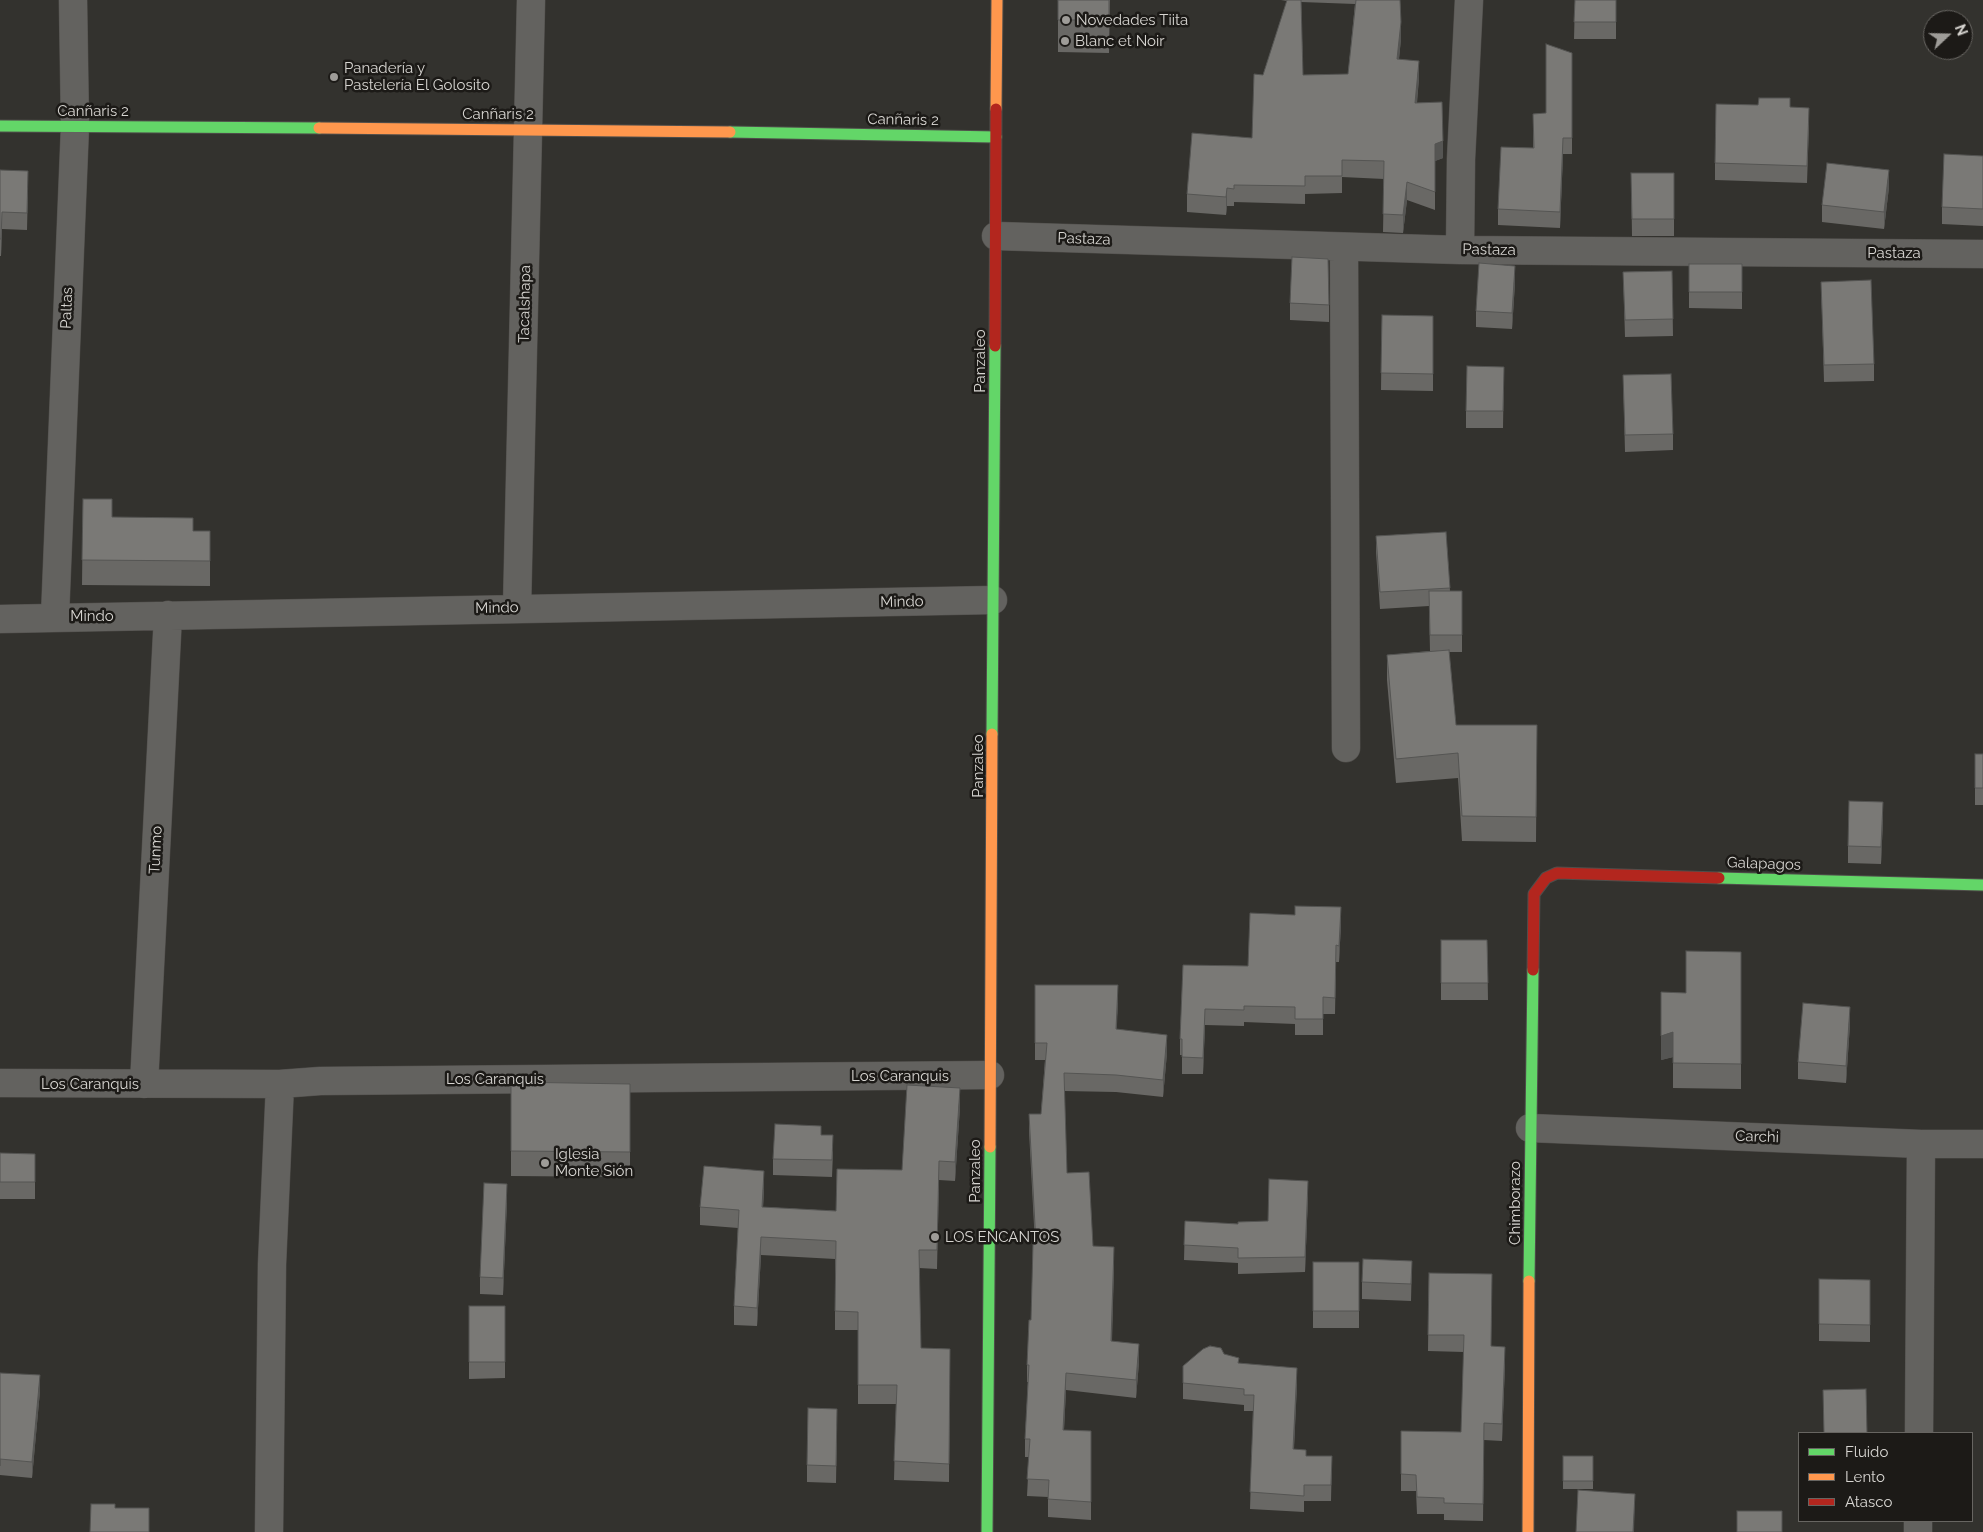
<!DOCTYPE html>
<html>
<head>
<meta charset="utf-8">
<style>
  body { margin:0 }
  #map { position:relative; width:1983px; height:1532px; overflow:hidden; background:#33322e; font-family:Raleway,sans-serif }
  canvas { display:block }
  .legend { position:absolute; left:1798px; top:1432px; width:175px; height:90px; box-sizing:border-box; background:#1c1a17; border:1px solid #676561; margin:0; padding:6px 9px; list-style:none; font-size:15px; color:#d7d5d1 }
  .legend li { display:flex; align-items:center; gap:10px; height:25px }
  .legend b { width:25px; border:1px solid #676561 }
  .north { position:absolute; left:1923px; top:10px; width:50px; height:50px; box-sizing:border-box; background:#1c1a17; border:1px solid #676561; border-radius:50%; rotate:69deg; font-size:14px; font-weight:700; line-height:20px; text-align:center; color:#d7d5d1 }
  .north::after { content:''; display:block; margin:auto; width:18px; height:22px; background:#9e9c98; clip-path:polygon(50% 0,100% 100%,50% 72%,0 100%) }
</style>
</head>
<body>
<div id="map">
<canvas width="1983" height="1532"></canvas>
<ul class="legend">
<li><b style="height:6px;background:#63d668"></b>Fluido</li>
<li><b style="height:6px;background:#ff974d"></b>Lento</li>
<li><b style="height:6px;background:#b3261e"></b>Atasco</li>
</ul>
<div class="north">N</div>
</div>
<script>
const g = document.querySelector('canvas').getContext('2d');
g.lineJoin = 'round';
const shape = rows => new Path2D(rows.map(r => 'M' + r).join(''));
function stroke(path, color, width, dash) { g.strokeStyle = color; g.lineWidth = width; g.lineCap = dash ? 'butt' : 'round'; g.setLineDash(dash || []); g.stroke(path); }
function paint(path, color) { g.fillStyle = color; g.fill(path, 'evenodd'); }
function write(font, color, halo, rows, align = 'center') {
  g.font = font + ' Raleway,sans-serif'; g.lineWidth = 5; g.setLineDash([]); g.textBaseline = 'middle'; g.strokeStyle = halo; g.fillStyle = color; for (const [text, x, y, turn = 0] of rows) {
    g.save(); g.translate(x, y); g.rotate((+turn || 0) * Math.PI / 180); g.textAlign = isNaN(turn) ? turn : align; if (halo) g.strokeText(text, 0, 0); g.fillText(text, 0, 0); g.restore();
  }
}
const street = shape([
  [996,236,1460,250,1983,254],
  [1344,247,1346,748],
  [1460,250,1461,159,1469,0],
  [517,608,531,0],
  [55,616,75,126,73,0],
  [0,619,993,600],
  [0,1083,280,1084,320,1081,990,1075],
  [144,1084,168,615],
  [1530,1128,1921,1144,1983,1144],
  [1919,1433,1921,1144],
  [269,1532,272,1264,280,1084],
  [1918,1532,1918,1521]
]);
const fast = shape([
  [0,126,319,128],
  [730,132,996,137],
  [992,734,995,346],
  [1719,878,1983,885],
  [1529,1281,1533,970],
  [987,1532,990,1147]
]);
const slow = shape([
  [996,109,997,0],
  [319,128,730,132],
  [990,1147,992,734],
  [1528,1532,1529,1281]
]);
const jam = shape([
  [995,346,996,109],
  [1533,970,1534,894,1546,878,1557,873,1719,878]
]);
const wall = shape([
  [1058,0,1110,0,1109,53,1058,52],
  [1281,0,1400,0,1401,39,1399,59,1419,78,1417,103,1443,158,1435,161,1435,210,1407,200,1403,233,1383,232,1384,179,1342,177,1342,193,1305,194,1305,204,1234,202,1234,206,1227,206,1226,215,1187,212,1187,194,1252,138,1263,75,1287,1],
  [1301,2,1355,4,1348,74,1303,75],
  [1575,0,1616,0,1616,39,1574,39],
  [1572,53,1572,154,1563,154,1560,228,1498,225,1498,209,1533,148,1533,114,1546,113],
  [1758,105,1790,107,1809,125,1807,183,1715,180,1715,163],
  [1983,156,1983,226,1942,224,1942,207],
  [0,170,28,188,27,230,2,229,1,256,0,256],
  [1631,173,1674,173,1674,236,1632,236],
  [1889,187,1884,229,1822,222,1822,205],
  [1689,264,1742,264,1742,309,1689,308],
  [1672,271,1673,336,1625,337,1623,272],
  [1821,282,1874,364,1874,381,1824,382],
  [1515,283,1512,329,1476,327,1476,311],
  [1290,303,1329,305,1329,322,1290,320],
  [1382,315,1433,316,1433,391,1381,390],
  [1504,367,1503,428,1466,428,1466,411],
  [1623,375,1673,434,1673,450,1625,452],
  [83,499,112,517,193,531,210,531,210,586,82,585],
  [1446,532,1450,591,1462,591,1462,652,1449,652,1456,725,1537,725,1536,842,1462,841,1458,778,1396,783,1387,680,1387,655,1430,651,1429,606,1380,609,1376,552,1376,536],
  [1975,754,1983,754,1983,805,1975,805],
  [1883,819,1881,864,1848,863,1848,846],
  [1341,924,1339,962,1336,962,1335,1014,1323,1014,1323,1035,1295,1035,1295,1024,1244,1022,1244,1026,1205,1025,1203,1074,1182,1074,1182,1055,1180,1055,1180,1039,1183,965,1248,966],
  [1441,940,1487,940,1488,1000,1441,1000],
  [1741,952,1741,1089,1673,1088,1673,1057,1661,1060],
  [1035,985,1118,1003,1116,1030,1167,1053,1163,1097,1116,1092,1064,1091,1067,1173,1093,1246,1114,1265,1112,1341,1139,1362,1136,1398,1066,1390,1064,1430,1091,1431,1091,1520,1048,1517,1048,1497,1027,1496,1029,1457,1025,1457,1025,1439,1028,1382,1027,1382,1027,1365,1031,1320,1035,1244,1029,1131,1029,1114,1041,1114,1045,1060,1035,1060],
  [1850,1024,1846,1083,1798,1079,1798,1062],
  [511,1082,630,1084,630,1177,511,1176],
  [960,1107,955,1181,939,1180,937,1269,919,1268,921,1348,950,1349,949,1482,894,1480,896,1404,858,1404,858,1330,835,1330,835,1259,761,1255,757,1326,734,1325,734,1306,738,1228,700,1225,700,1207,764,1190,763,1207,836,1211,902,1170],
  [821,1135,833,1152,832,1177,773,1175,773,1159],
  [0,1153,35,1154,35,1199,0,1199],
  [1308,1196,1305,1272,1238,1274,1238,1263,1184,1260,1185,1221,1238,1224,1268,1221],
  [507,1201,503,1295,480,1294,480,1277],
  [1412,1261,1411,1301,1362,1299,1362,1282],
  [1313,1262,1359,1262,1359,1328,1313,1328],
  [1429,1273,1505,1364,1502,1441,1484,1440,1483,1521,1444,1520,1444,1514,1417,1514,1416,1491,1401,1491,1401,1431,1461,1432,1464,1352,1428,1351],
  [1819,1279,1870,1280,1870,1342,1819,1341],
  [469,1306,505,1306,505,1378,469,1379],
  [1224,1354,1239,1363,1297,1384,1294,1449,1306,1456,1332,1456,1331,1501,1304,1501,1304,1512,1250,1509,1253,1411,1244,1411,1244,1405,1183,1399,1183,1366],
  [0,1373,40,1391,32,1478,0,1475],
  [837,1426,836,1483,807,1482,807,1465],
  [1563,1456,1593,1456,1593,1489,1563,1489]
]);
const shadedWall = shape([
  [1401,22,1401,39,1397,76,1397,59],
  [1419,61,1419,78,1415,121,1415,103],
  [1563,138,1563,154,1560,228,1560,212],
  [1443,141,1443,158,1435,161,1435,144],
  [1889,170,1889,187,1884,229,1884,212],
  [1407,182,1407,200,1403,233,1403,215],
  [1227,188,1227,206,1226,215,1226,197],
  [2,212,2,229,1,256,1,239],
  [1515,266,1515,283,1512,329,1512,313],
  [1883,802,1883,819,1881,864,1881,847],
  [1341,907,1341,924,1339,962,1339,946],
  [1118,985,1118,1003,1116,1047,1116,1029],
  [1850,1007,1850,1024,1846,1083,1846,1066],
  [1205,1009,1205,1025,1203,1074,1203,1058],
  [1673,1032,1673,1057,1661,1060,1661,1036],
  [1167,1035,1167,1053,1163,1097,1163,1080],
  [960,1088,960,1107,955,1181,955,1162],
  [764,1171,764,1190,762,1226,762,1207],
  [1308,1181,1308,1196,1305,1272,1305,1257],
  [507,1184,507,1201,503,1295,503,1278],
  [761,1237,761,1255,757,1326,757,1308],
  [1114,1247,1114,1265,1111,1359,1111,1341],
  [1139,1344,1139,1362,1136,1398,1136,1380],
  [1505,1347,1505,1364,1502,1441,1502,1424],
  [1297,1368,1297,1384,1293,1465,1293,1449],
  [1066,1373,1066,1390,1063,1448,1063,1430],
  [40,1375,40,1391,32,1478,32,1462],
  [1635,1494,1634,1532,1633,1532]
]);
const building = shape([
  [1058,0,1109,0,1109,20,1058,20,1058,0],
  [1287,0,1301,0,1303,75,1348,74,1356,0,1400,0,1401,22,1397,59,1419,61,1415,103,1442,102,1443,141,1435,144,1435,192,1407,182,1403,215,1383,214,1384,161,1342,160,1342,176,1305,176,1305,186,1234,185,1234,189,1227,188,1226,197,1187,194,1192,133,1252,138,1254,74,1263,75,1287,0],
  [1575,0,1616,0,1616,22,1574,22,1575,0],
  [1546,44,1572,53,1572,138,1563,138,1560,212,1498,209,1501,147,1534,148,1533,114,1546,113,1546,44],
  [1759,98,1790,98,1790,107,1809,108,1807,166,1715,163,1716,104,1758,105,1759,98],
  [1944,154,1983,156,1983,209,1942,207,1944,154],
  [1827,163,1889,170,1884,212,1822,205,1827,163],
  [0,170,28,171,27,213,2,212,1,239,0,239,0,170],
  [1631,173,1674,173,1674,219,1632,219,1631,173],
  [1292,257,1328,259,1329,305,1290,303,1292,257],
  [1479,263,1515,266,1512,313,1476,311,1479,263],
  [1689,264,1742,264,1742,292,1689,292,1689,264],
  [1672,271,1673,319,1625,320,1623,272,1672,271],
  [1871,280,1874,364,1824,365,1821,282,1871,280],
  [1382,315,1433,316,1433,374,1381,373,1382,315],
  [1467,366,1504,367,1503,411,1466,411,1467,366],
  [1671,374,1673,434,1625,435,1623,375,1671,374],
  [83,499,112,499,112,517,193,518,193,531,210,531,210,561,82,560,83,499],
  [1446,532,1450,588,1380,592,1376,536,1446,532],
  [1429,591,1462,591,1462,635,1430,635,1429,591],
  [1449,650,1456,725,1537,725,1536,817,1462,816,1458,753,1396,759,1387,655,1449,650],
  [1975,754,1983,754,1983,788,1975,788,1975,754],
  [1849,801,1883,802,1881,847,1848,846,1849,801],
  [1295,906,1341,907,1339,946,1336,945,1335,998,1323,997,1323,1019,1295,1019,1295,1007,1244,1006,1244,1010,1205,1009,1203,1058,1182,1057,1182,1039,1180,1039,1183,965,1248,966,1250,913,1295,915,1295,906],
  [1441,940,1487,940,1488,983,1441,983,1441,940],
  [1686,951,1741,952,1741,1064,1673,1063,1673,1032,1661,1036,1661,992,1686,993,1686,951],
  [1035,985,1118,985,1116,1029,1167,1035,1163,1080,1116,1075,1064,1073,1067,1173,1089,1172,1093,1246,1114,1247,1111,1341,1139,1344,1136,1380,1066,1373,1063,1430,1091,1431,1091,1502,1048,1499,1049,1480,1027,1479,1030,1439,1025,1439,1029,1365,1027,1365,1029,1320,1031,1320,1033,1244,1036,1244,1029,1114,1041,1114,1047,1043,1035,1043,1035,985],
  [1803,1003,1850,1007,1846,1066,1798,1062,1803,1003],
  [511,1082,630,1084,630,1152,511,1151,511,1082],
  [907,1085,960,1088,955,1162,939,1161,937,1250,919,1250,921,1348,950,1349,949,1464,894,1461,897,1385,858,1385,858,1312,835,1311,836,1241,761,1237,757,1308,734,1306,739,1210,700,1207,704,1166,764,1171,762,1207,836,1211,837,1169,902,1170,907,1085],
  [775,1124,821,1126,821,1135,833,1135,832,1160,773,1159,775,1124],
  [0,1153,35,1154,35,1182,0,1182,0,1153],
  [1269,1179,1308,1181,1305,1257,1238,1258,1238,1248,1184,1245,1185,1221,1238,1224,1238,1222,1268,1221,1269,1179],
  [484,1183,507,1184,503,1278,480,1277,484,1183],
  [1363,1259,1412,1261,1411,1284,1362,1282,1363,1259],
  [1313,1262,1359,1262,1359,1311,1313,1311,1313,1262],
  [1429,1273,1492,1274,1491,1346,1505,1347,1502,1424,1484,1423,1483,1504,1444,1503,1444,1498,1417,1497,1416,1475,1401,1474,1401,1431,1461,1432,1464,1335,1428,1335,1429,1273],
  [1819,1279,1870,1280,1870,1325,1819,1324,1819,1279],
  [469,1306,505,1306,505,1362,469,1362,469,1306],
  [1210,1346,1221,1348,1224,1354,1239,1358,1238,1363,1297,1368,1293,1449,1306,1450,1306,1456,1332,1456,1331,1485,1304,1485,1304,1496,1250,1492,1254,1395,1244,1395,1244,1389,1183,1383,1183,1366,1203,1349,1210,1346],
  [0,1373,40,1375,32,1462,0,1459,0,1466,0,1373],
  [1866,1389,1867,1433,1824,1433,1823,1390,1866,1389],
  [808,1408,837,1409,836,1466,807,1465,808,1408],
  [1563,1456,1593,1456,1593,1481,1563,1481,1563,1456],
  [1578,1490,1635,1494,1633,1532,1576,1532,1578,1490],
  [91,1504,115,1504,115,1508,149,1508,149,1532,90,1532,91,1504],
  [1737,1511,1782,1511,1782,1532,1737,1532,1737,1511]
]);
const markers = [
  [1066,20,5,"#9e9c98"],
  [1065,41,5,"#9e9c98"],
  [334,77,5,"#9e9c98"],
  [545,1163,5,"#9e9c98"],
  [935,1237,5,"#9e9c98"]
];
const poiNames = [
  ["Novedades Tiita",1076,20],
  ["Blanc et Noir",1075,41],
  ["Panadería y",344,68],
  ["Pastelería El Golosito",344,85],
  ["Iglesia",555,1154],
  ["Monte Sión",555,1171],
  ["LOS ENCANTOS",945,1237]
];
const streetNames = [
  ["Canñaris 2",93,111],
  ["Canñaris 2",498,114],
  ["Canñaris 2",903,120,1],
  ["Pastaza",1084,239,2],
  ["Pastaza",1489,250,1],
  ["Pastaza",1894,253],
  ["Tacalshapa",525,304,-89],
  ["Paltas",67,308,-88],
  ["Panzaleo",980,361,-90],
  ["Mindo",902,602,-1],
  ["Mindo",497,608,-1],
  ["Mindo",92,616],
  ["Panzaleo",978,766,-90],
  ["Tunmo",156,850,-87],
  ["Galapagos",1764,864,2],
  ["Los Caranquis",900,1076],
  ["Los Caranquis",495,1079],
  ["Los Caranquis",90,1084],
  ["Carchi",1757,1137,2],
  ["Panzaleo",975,1171,-90],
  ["Chimborazo",1515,1203,-90]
];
stroke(street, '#504e4b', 29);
stroke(fast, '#504e4b', 13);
stroke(slow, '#504e4b', 13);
stroke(jam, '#504e4b', 13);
stroke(street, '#63625f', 28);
stroke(fast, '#63d668', 11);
stroke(slow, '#ff974d', 11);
stroke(jam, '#b3261e', 11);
paint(wall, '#696865');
paint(shadedWall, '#555553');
paint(building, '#7a7976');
stroke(building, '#555553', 1);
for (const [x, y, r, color] of markers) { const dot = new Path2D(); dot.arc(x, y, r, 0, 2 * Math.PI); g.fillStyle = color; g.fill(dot); stroke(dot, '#1c1a17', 2); }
write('15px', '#d7d5d1', '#1c1a17', poiNames, 'left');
write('15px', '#d7d5d1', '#1c1a17', streetNames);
</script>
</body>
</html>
